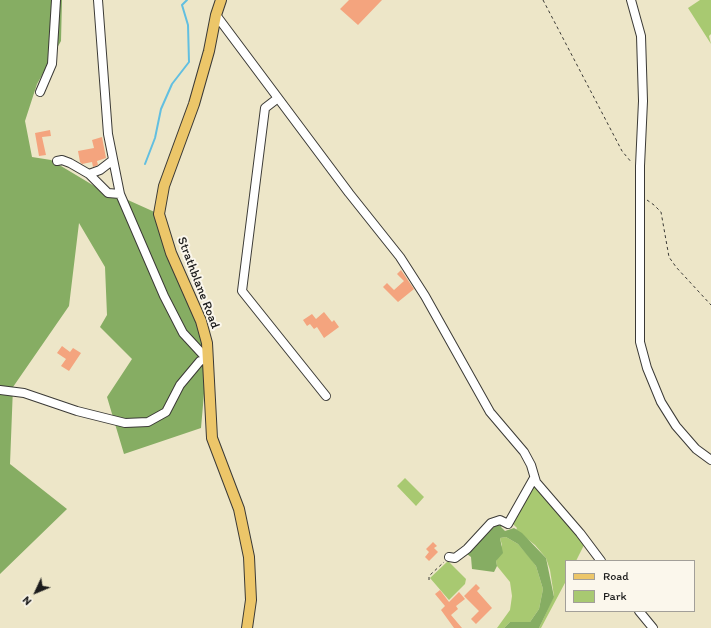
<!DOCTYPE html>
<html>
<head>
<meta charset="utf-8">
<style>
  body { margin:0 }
  #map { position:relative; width:711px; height:628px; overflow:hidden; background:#ede6c8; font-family:Itim,sans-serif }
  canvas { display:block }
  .legend { position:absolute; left:565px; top:560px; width:130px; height:52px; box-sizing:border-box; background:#fbf7ec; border:1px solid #a29f99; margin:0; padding:5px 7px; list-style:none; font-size:12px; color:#1c1c1c }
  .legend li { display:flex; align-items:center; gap:8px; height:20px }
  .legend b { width:20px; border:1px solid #a29f99 }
  .north { position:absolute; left:16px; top:572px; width:40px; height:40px; -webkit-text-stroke:3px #fbf7ec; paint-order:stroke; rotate:226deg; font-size:11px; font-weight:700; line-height:16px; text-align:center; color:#1c1c1c }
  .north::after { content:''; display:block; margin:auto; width:14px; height:18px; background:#1c1c1c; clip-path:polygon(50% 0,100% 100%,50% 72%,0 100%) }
</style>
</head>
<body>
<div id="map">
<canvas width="711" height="628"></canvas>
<ul class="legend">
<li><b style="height:5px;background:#ecc669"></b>Road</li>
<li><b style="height:11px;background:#a8c971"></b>Park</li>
</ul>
<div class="north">N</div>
</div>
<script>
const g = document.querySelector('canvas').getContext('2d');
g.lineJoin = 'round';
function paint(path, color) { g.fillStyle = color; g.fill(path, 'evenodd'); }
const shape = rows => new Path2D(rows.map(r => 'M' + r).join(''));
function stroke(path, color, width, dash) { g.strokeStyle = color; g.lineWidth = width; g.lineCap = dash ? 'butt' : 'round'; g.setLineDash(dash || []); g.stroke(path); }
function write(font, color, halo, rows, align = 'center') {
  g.font = font + ' Itim,sans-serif'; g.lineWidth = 4; g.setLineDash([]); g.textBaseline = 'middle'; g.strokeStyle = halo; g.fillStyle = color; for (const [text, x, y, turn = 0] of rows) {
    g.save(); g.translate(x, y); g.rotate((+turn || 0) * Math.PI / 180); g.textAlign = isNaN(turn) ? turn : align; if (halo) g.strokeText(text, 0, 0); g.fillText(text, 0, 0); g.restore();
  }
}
const green = shape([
  [700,0,711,0,711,34,709,36,711,44,688,8],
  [405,478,424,497,416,506,397,486],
  [535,487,585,543,576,561,566,561,566,581,541,628,539,628,554,596,550,570,546,558,535,545,516,530,517,528,512,523,532,488],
  [506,537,518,544,531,559,536,566,543,589,539,609,530,622,510,622,504,628,497,628,510,610,512,596,510,582,497,566,496,561,502,545,500,538],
  [448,561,466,579,465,584,449,600,430,578]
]);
const forest = shape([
  [0,0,62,0,61,41,37,84,25,121,32,157,51,160,106,193,119,196,159,214,192,299,207,359,201,428,124,454,107,397,132,359,100,327,107,315,105,267,79,223,69,306,13,387,10,464,67,509,0,574],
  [497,524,503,524,501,527,505,531,514,528,522,533,546,558,554,597,539,628,504,628,510,622,530,622,539,609,543,589,536,566,518,544,506,537,500,538,503,553,496,561,497,566,494,572,472,569,471,557,467,554]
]);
const stream = shape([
  [145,164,155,138,161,109,172,84,189,62,188,25,182,5,187,0]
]);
const building = shape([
  [349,0,382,0,358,25,340,9],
  [50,130,51,136,42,137,46,155,39,156,35,133],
  [102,137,106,158,97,161,98,165,93,167,92,162,82,164,80,162,78,151,94,148,92,140],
  [401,270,414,289,398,302,383,287,387,283,394,290,404,281,397,274],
  [324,312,332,322,334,320,339,327,324,338,317,327,314,329,310,324,307,326,303,320,312,314,316,319],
  [62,346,70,352,73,348,81,353,69,371,61,366,66,359,57,353],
  [433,542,437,546,434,548,438,552,429,561,425,557,429,552,426,549],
  [476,584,480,588,477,591,492,608,476,624,471,619,479,611,464,596],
  [440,590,449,602,459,592,465,599,456,606,458,609,451,615,462,628,454,628,441,610,445,606,435,594]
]);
const path = shape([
  [543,0,622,151,632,163],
  [647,200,654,205,661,212,669,257,676,267,711,305],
  [429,580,429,576,444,562]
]);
const minor = shape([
  [631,0,641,36,643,101,640,166,640,342,647,368,661,402,676,426,696,449,711,460],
  [216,15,349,193,400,257,425,296,490,412,524,452,531,465,536,482,580,533,601,561],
  [40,92,52,64,56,0],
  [278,98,265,108,242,291,326,396],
  [57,161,62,160,70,163,89,174,108,193,120,194],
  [89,174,100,170,113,160],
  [0,390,24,393,77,411,125,423,148,422,166,412,180,385,200,361,207,359,183,333,164,296,120,194,108,134,98,0],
  [449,557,455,558,467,549,491,523,500,520,508,524,534,478],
  [639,611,653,628]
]);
const major = shape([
  [221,0,216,15,209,51,194,104,164,186,159,214,171,253,201,321,207,343,212,438,239,509,249,557,251,600,247,628]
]);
const streetNames = [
  ["Strathblane Road",198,283,69]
];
paint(green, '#a8c971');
paint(forest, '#86ad63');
stroke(stream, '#62bfe0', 2);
paint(building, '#f4a47e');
stroke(minor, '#3b3a36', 10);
stroke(major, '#3b3a36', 12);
stroke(path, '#3b3a36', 1, [3, 3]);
stroke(minor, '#fff', 8);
stroke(major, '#ecc669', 10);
write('13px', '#1c1c1c', '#fbf7ec', streetNames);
</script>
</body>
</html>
